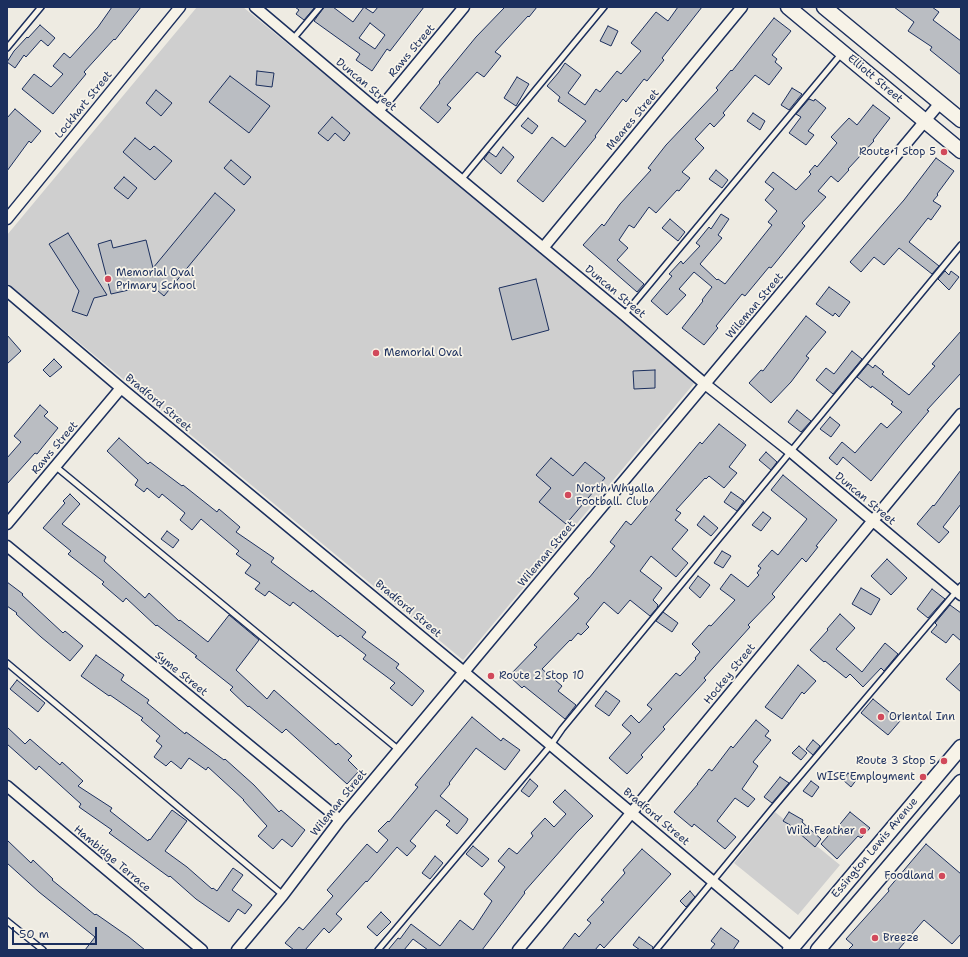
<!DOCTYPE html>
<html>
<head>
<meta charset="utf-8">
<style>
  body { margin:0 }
  #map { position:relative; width:968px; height:957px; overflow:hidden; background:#eeebe2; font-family:"Shantell Sans",sans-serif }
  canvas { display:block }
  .frame { position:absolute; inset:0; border:8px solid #1b2f5e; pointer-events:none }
  .scale { position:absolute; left:12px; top:927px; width:85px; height:18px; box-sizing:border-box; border:2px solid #1b2f5e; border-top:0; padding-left:5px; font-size:12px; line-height:14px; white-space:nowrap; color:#1b2f5e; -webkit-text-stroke:3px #f7f3e8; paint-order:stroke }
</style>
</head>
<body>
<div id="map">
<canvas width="968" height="957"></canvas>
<div class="frame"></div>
<div class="scale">50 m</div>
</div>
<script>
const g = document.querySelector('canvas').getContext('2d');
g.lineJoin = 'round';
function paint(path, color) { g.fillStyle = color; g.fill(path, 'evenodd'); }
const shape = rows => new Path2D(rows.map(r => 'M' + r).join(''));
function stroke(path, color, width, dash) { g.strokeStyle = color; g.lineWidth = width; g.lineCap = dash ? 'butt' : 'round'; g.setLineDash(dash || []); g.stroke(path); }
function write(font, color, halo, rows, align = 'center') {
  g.font = font + ' "Shantell Sans",sans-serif'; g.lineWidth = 3.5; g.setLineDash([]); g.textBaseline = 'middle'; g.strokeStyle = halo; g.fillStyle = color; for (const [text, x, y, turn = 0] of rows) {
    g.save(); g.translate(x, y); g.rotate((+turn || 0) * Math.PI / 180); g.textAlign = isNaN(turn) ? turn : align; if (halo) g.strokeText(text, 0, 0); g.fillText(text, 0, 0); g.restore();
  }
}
const green = shape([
  [197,7,243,7,696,381,463,660,7,283,7,235],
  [775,812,840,865,798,915,734,863]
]);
const building = shape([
  [112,7,141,7,115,40,114,39,84,72,86,74,53,114,22,89,34,74,51,87,63,74,53,66,64,53,70,58,98,27,112,7],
  [295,7,315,7,304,20,296,14,299,10,295,7],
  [324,7,333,7,353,22,364,7,373,13,378,7,424,7,390,51,387,49,372,71,356,60,360,54,314,21,324,7],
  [370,23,385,35,375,49,359,38,370,23],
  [505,7,537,7,529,17,528,16,495,52,501,56,484,77,477,72,447,105,451,108,438,123,420,108,440,83,439,82,476,37,505,7],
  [678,7,702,7,662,58,664,60,647,81,644,79,626,102,623,99,595,136,596,137,543,202,517,181,552,137,565,147,586,121,558,101,560,97,547,86,559,72,565,63,581,75,568,93,585,105,596,89,600,92,617,71,621,74,641,51,631,43,656,12,668,21,678,7],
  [894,7,932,7,939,12,933,20,961,41,961,75,930,50,932,47,908,31,914,22,894,7],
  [774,18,791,31,772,55,777,59,775,62,782,68,769,85,755,75,723,113,725,115,714,127,710,123,695,139,704,148,682,172,690,178,679,191,677,190,656,213,649,207,634,228,629,225,619,240,628,248,617,260,644,284,637,292,583,245,602,224,604,226,620,204,651,170,648,168,666,145,718,90,716,88,731,70,732,71,774,18],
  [40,25,55,38,48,46,41,40,26,57,24,55,15,68,7,62,14,51,27,37,28,38,40,25],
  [608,26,618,31,611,46,600,41,608,26],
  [257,71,274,73,272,87,256,85,257,71],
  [230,76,270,106,249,133,209,102,230,76],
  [517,77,529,84,516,106,504,98,517,77],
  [792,88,802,94,789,110,781,105,792,88],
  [156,90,172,103,161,116,146,103,156,90],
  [809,99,814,101,815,99,826,108,808,131,814,135,806,145,789,133,801,117,796,114,809,99],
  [873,105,890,118,873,140,874,141,848,169,849,170,838,182,831,176,818,191,826,197,802,223,805,226,771,268,769,267,745,296,742,294,716,326,718,328,704,345,682,328,703,301,702,300,712,287,694,272,679,289,686,295,667,315,651,301,672,276,669,274,681,261,683,264,700,246,696,243,709,227,711,229,721,214,729,219,718,235,722,238,700,264,717,280,718,279,725,284,772,225,768,222,777,211,765,200,774,189,765,182,773,172,796,190,811,174,809,172,815,165,817,167,837,143,831,137,849,118,857,125,873,105],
  [15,109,41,131,31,143,29,141,7,171,7,118,15,109],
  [753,113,765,121,760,130,747,121,753,113],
  [332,117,350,133,344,141,335,133,328,141,318,133,332,117],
  [528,118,538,126,532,134,521,126,528,118],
  [135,138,150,150,154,146,172,161,155,180,123,152,135,138],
  [503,147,514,157,501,174,484,159,489,152,496,157,503,147],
  [936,158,954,171,937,194,938,195,933,201,941,206,931,220,928,218,909,242,939,266,932,274,899,248,884,265,874,257,861,272,850,262,904,200,936,158],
  [231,160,251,177,244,185,224,168,231,160],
  [716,170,728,180,722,188,709,179,716,170],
  [124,177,137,188,128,199,114,188,124,177],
  [215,193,235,210,164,296,151,285,111,294,98,244,111,240,113,248,146,240,153,268,215,193],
  [670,219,685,232,678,241,662,228,670,219],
  [68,233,107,295,94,298,87,316,72,311,79,291,49,244,68,233],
  [945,271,949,275,951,271,959,277,949,290,938,279,945,271],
  [536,279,549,330,512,340,499,288,536,279],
  [829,287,850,302,839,317,835,313,833,316,816,304,829,287],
  [806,316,826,332,806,356,809,358,791,382,771,403,749,383,761,370,763,371,806,316],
  [961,331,961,373,927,410,929,411,902,443,871,481,843,457,837,465,829,458,842,442,855,453,881,423,887,428,902,412,891,404,893,402,872,386,871,388,857,377,868,364,873,368,875,365,884,372,882,374,909,395,935,366,932,364,961,331],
  [7,335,21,351,7,364,7,335],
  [852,351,862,359,833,394,816,380,826,368,834,374,852,351],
  [54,359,62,367,50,377,43,370,54,359],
  [655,370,655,388,634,389,633,371,655,370],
  [40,405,48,412,44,416,58,428,37,454,35,453,7,484,7,458,21,442,14,436,40,405],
  [797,410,811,421,801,432,788,422,797,410],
  [830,417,840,425,831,437,820,429,830,417],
  [719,424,746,445,729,467,737,473,724,488,709,476,706,479,705,478,676,510,681,513,675,520,688,530,672,549,688,563,676,577,651,556,640,571,662,588,653,600,658,605,657,608,650,616,630,600,618,614,604,602,586,624,589,627,581,635,578,633,571,641,570,640,542,669,562,686,558,691,576,705,565,719,524,686,522,688,509,676,537,647,534,645,579,598,574,594,588,578,589,578,615,546,610,542,626,521,631,525,700,442,702,444,719,424],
  [119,438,148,464,150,462,182,486,183,485,217,512,219,509,240,527,236,532,274,558,271,562,311,592,312,590,366,632,362,637,399,664,396,668,424,691,412,706,390,688,395,683,363,659,366,655,340,635,338,637,293,602,290,606,269,591,265,596,255,589,260,583,245,573,251,565,236,554,239,551,201,519,192,530,180,520,185,513,162,494,159,498,147,488,144,492,135,485,138,480,107,451,119,438],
  [766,452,777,462,771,470,759,460,766,452],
  [551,458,573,476,585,462,605,478,566,524,539,502,551,488,536,475,551,458],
  [961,470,961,504,943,527,949,532,939,543,917,524,933,505,934,506,961,470],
  [783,475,837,520,816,546,818,547,806,562,802,558,772,594,775,597,748,625,750,627,704,678,706,680,663,727,665,729,641,755,643,757,627,774,609,758,631,733,622,725,631,715,639,723,652,709,647,705,676,673,680,676,696,659,695,658,700,652,692,644,709,625,711,626,735,600,720,589,731,574,748,587,759,575,757,573,761,568,758,566,772,550,778,555,807,519,771,490,783,475],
  [731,492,744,501,737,511,724,502,731,492],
  [70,494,80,504,62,524,106,557,104,561,145,598,149,593,179,621,180,620,208,642,229,615,259,640,236,670,267,699,274,690,336,745,338,743,352,756,348,760,359,771,347,784,286,729,282,733,249,706,248,707,230,690,233,687,195,657,197,656,157,625,156,626,126,598,123,602,102,584,104,582,68,554,71,551,43,528,65,503,63,501,70,494],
  [763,512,771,518,761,531,752,525,763,512],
  [704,516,718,528,711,536,697,525,704,516],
  [167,531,179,540,173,548,161,539,167,531],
  [722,551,731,556,723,568,714,563,722,551],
  [887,559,907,578,891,595,871,576,887,559],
  [698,576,710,585,700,598,689,588,698,576],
  [7,582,23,594,22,595,63,633,65,631,83,646,70,661,41,637,16,614,17,613,7,606,7,582],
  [861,588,880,599,871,615,852,604,861,588],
  [932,589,945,599,928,618,917,609,932,589],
  [950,605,961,613,961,641,953,634,946,643,931,632,937,625,935,623,950,605],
  [663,612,678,623,672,632,656,621,663,612],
  [840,614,855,628,836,649,862,672,885,643,898,654,884,671,881,668,863,687,850,674,846,678,825,661,824,662,810,650,828,630,827,629,840,614],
  [96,655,124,675,121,680,149,700,147,703,185,734,186,732,224,760,225,759,254,785,279,812,281,810,305,830,292,847,282,839,273,849,258,836,267,826,243,800,244,800,208,767,206,770,189,758,181,769,171,761,166,766,154,757,162,746,156,741,160,736,141,720,143,718,110,695,109,696,81,676,96,655],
  [961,662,961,692,946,679,961,662],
  [798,665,816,681,804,694,802,692,782,719,765,707,798,665],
  [17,680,45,703,38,712,10,689,17,680],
  [606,691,620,701,609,716,595,706,606,691],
  [873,699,900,721,888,735,861,713,873,699],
  [472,717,501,741,503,738,520,750,505,770,476,748,449,783,450,784,440,796,468,819,466,823,457,834,446,825,450,821,436,810,410,841,416,846,407,856,397,847,367,882,366,881,336,914,342,919,329,933,324,928,305,950,294,950,285,943,299,927,303,930,333,896,327,890,367,844,377,853,388,840,378,831,388,821,389,822,418,787,415,785,472,717],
  [756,720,769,731,765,736,771,740,753,762,758,766,742,789,755,799,748,807,735,798,717,821,736,837,725,849,694,824,692,827,674,812,698,784,697,784,709,769,712,771,731,746,733,748,756,720],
  [7,727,25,744,30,739,60,765,62,762,83,781,78,786,112,808,110,811,148,841,149,839,150,840,172,810,187,821,165,851,187,867,212,889,213,888,217,891,233,868,243,875,232,890,252,905,245,914,238,909,229,922,196,899,170,876,169,877,109,833,112,830,79,807,81,804,39,766,36,770,7,744,7,727],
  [813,740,820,746,813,755,806,749,813,740],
  [799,746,807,753,801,760,792,753,799,746],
  [848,773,857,779,851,787,843,780,848,773],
  [780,777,789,783,772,803,764,797,780,777],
  [530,779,538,786,529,797,521,791,530,779],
  [811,781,819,787,812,797,803,791,811,781],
  [565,790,593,816,577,832,524,892,525,893,482,950,428,950,413,939,404,950,388,950,398,938,400,939,411,924,440,946,460,920,473,930,492,901,484,894,505,867,498,861,509,848,517,854,533,836,531,833,545,818,554,827,566,814,553,802,565,790],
  [789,812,803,820,802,822,821,839,815,847,790,825,783,821,789,812],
  [850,812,870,828,861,838,858,836,837,859,821,844,835,828,836,829,850,812],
  [7,840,31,863,33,860,53,879,52,880,95,915,96,914,129,937,145,950,85,950,95,937,39,892,7,863,7,840],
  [926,844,961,874,961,934,952,944,924,920,898,950,848,950,853,945,846,939,889,891,888,889,926,844],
  [473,846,489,859,482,867,466,854,473,846],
  [642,849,671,874,604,948,600,944,595,950,562,950,575,933,579,937,591,923,587,920,604,902,601,900,625,873,623,870,642,849],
  [435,856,443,863,430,879,422,873,435,856],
  [690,891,695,897,686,907,680,901,690,891],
  [381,912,391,922,377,936,367,927,381,912],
  [721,928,739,941,733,950,710,950,715,944,711,941,721,928],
  [639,937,653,947,652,950,640,950,633,945,639,937]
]);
const lane = shape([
  [293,39,320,7],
  [7,48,41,7],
  [461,180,604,7],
  [624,315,842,53],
  [55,466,399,750],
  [7,663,283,895],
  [7,921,43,950],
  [378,950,551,745,562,729,961,245],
  [656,950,772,809,961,586]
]);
const street = shape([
  [255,7,378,111,624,315,705,384,791,452,961,595],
  [378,111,464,7],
  [7,219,180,7],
  [543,248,742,7],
  [7,291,121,388,464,672,792,948],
  [7,524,121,388],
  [7,546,340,820],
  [7,786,202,950],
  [237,950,283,895,340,820,940,103],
  [518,950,961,414]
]);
const secondary = shape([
  [788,7,961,151],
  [824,7,961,120],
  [790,950,961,747],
  [818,950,961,782]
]);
const markers = [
  [944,152,4,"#d1495b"],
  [108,279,4,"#d1495b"],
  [376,353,4,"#d1495b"],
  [568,495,4,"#d1495b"],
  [491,676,4,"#d1495b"],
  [881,717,4,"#d1495b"],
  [944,761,4,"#d1495b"],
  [923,777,4,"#d1495b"],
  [863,831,4,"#d1495b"],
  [942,876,4,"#d1495b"],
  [875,938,4,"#d1495b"]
];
const streetNames = [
  ["Raws Street",412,51,-50],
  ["Elliott Street",875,79,40],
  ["Duncan Street",366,85,40],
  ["Lockhart Street",84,105,-51],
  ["Meares Street",633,120,-50],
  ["Duncan Street",615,292,40],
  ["Wileman Street",755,306,-50],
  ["Bradford Street",158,403,40],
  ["Raws Street",55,448,-50],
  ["Duncan Street",865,499,40],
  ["Wileman Street",547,554,-50],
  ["Bradford Street",408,609,40],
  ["Syme Street",181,674,39],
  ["Hockey Street",730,674,-51],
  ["Wileman Street",339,803,-51],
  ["Bradford Street",656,817,40],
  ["Essington Lewis Avenue",875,848,-50],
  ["Hambidge Terrace",112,859,40]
];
const poiNames = [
  ["Route 1 Stop 5",936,152,"right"],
  ["Memorial Oval",116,273],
  ["Primary School",116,286],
  ["Memorial Oval",384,353],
  ["North Whyalla",576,489],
  ["Football. Club",576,502],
  ["Route 2 Stop 10",499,676],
  ["Oriental Inn",889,717],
  ["Route 3 Stop 5",936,761,"right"],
  ["WISE Employment",915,777,"right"],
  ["Wild Feather",855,831,"right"],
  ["Foodland",934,876,"right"],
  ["Breeze",883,938]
];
paint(green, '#cfcfcf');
paint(building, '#babdc2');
stroke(building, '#1b2f5e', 1);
stroke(lane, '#1b2f5e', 8);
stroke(street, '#1b2f5e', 13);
stroke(secondary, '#1b2f5e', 17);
stroke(lane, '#f7f3e8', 5);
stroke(street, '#f7f3e8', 10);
stroke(secondary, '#f7f3e8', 14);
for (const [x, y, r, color] of markers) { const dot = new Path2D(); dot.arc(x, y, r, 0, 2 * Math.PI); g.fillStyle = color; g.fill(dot); stroke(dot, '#f7f3e8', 1.5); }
write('11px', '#1b2f5e', '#f7f3e8', streetNames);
write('11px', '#1b2f5e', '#f7f3e8', poiNames, 'left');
</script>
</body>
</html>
